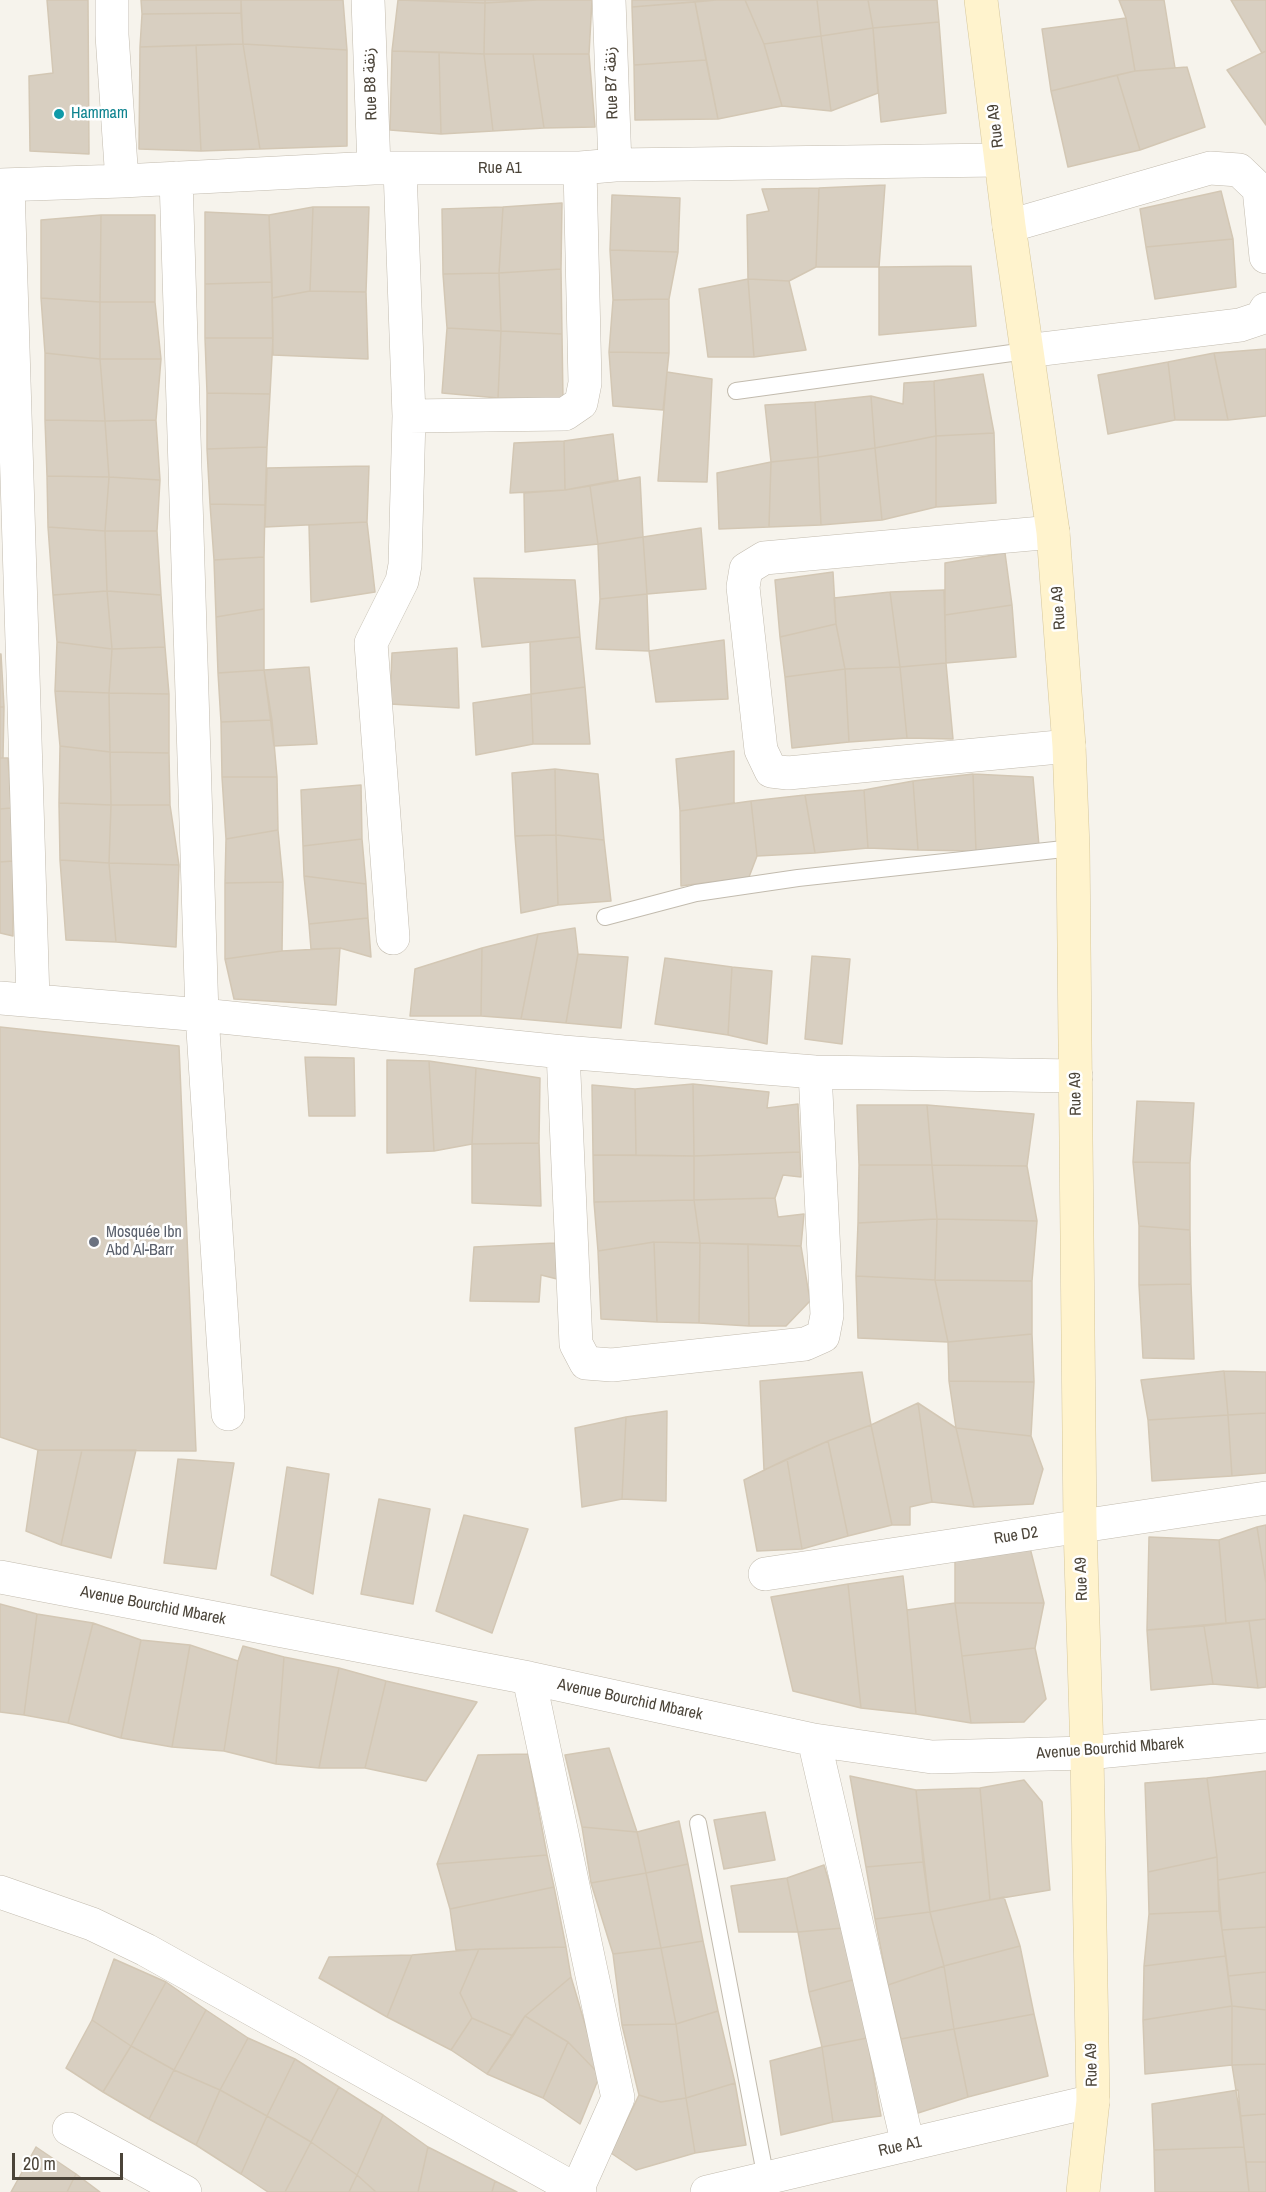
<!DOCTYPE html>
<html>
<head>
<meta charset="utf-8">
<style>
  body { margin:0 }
  #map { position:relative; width:1266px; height:2192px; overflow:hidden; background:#f6f3ec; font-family:"Archivo Narrow",sans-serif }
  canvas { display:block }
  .scale { position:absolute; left:12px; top:2153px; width:111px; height:27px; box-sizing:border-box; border:3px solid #4b4439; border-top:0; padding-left:8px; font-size:18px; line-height:21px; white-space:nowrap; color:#4b4439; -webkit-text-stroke:4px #fff; paint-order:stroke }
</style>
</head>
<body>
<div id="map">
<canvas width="1266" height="2192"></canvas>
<div class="scale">20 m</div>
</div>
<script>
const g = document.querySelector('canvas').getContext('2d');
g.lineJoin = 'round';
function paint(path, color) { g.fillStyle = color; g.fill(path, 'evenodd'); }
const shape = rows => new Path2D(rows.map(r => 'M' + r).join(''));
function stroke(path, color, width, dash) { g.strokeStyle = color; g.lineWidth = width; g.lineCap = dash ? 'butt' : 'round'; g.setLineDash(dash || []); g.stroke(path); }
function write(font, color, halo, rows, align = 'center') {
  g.font = font + ' "Archivo Narrow","Noto Sans Arabic",sans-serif'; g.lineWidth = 5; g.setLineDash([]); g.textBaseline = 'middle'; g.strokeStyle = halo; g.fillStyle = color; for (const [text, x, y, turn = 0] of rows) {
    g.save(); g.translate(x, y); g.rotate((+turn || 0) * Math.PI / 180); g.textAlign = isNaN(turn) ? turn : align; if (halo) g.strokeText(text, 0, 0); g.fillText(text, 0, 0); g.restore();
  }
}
const building = shape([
  [47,0,88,0,89,154,30,151,29,76,53,73,47,0],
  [141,0,241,0,241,13,142,14,141,0],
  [241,0,343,0,347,50,243,44,241,0],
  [398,0,485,3,484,54,392,51,398,0],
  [398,0,485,0,485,3,398,0],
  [485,0,537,0,485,3,485,0],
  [537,0,592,0,589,54,484,54,485,3,537,0],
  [632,0,716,0,632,7,632,0],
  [716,0,745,0,764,44,782,106,718,119,695,2,716,0],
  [745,0,817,0,821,36,764,44,745,0],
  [817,0,868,0,873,28,821,36,817,0],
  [868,0,937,0,939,22,873,28,868,0],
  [1119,0,1164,0,1175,68,1135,71,1126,18,1119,0],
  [1231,0,1266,0,1266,51,1262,53,1231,0],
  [695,2,706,60,634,65,632,7,695,2],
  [241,13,243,44,140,47,142,14,241,13],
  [1126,18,1135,71,1051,91,1042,29,1126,18],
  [939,22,946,113,881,122,873,28,939,22],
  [873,28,878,93,831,111,821,36,873,28],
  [821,36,831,111,782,106,764,44,821,36],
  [243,44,260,149,201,151,196,45,243,44],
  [243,44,347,50,347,146,260,149,243,44],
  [196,45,201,151,139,149,140,47,196,45],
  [392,51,439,52,441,134,390,130,392,51],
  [1266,51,1266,125,1227,70,1266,51],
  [439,52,484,54,493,131,441,134,439,52],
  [484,54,533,54,544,128,493,131,484,54],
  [533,54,589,54,595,127,544,128,533,54],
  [706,60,718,119,635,120,634,65,706,60],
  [1187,67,1205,127,1140,150,1117,75,1135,71,1187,67],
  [1117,75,1140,150,1068,167,1051,91,1117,75],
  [885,185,879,267,816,267,819,188,885,185],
  [819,188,816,267,789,281,748,279,747,215,769,211,762,189,819,188],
  [1221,191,1233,239,1146,247,1140,209,1221,191],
  [612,195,680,198,678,252,610,250,612,195],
  [562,203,561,269,499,273,503,207,562,203],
  [313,207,310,291,272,298,269,215,313,207],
  [313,207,369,207,366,292,310,291,313,207],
  [503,207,499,273,443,274,442,209,503,207],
  [205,212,269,215,272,282,205,284,205,212],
  [101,215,100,302,41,298,41,220,101,215],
  [101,215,155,215,155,302,100,302,101,215],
  [1233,239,1236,287,1155,299,1146,247,1233,239],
  [610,250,678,252,669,299,613,300,610,250],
  [971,266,976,326,879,335,879,267,971,266],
  [561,269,562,334,501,331,499,273,561,269],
  [499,273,501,331,447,328,443,274,499,273],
  [748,279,754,357,708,357,699,289,748,279],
  [748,279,789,281,806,350,754,357,748,279],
  [272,282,273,338,205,338,205,284,272,282],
  [310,291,366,292,368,359,273,355,272,298,310,291],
  [41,298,100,302,100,359,45,353,41,298],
  [669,299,669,353,609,352,613,300,669,299],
  [100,302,155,302,161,359,100,359,100,302],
  [447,328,501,331,498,398,442,393,447,328],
  [501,331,562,334,563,400,498,398,501,331],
  [205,338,273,338,270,394,207,393,205,338],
  [1266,349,1266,416,1228,420,1214,353,1266,349],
  [609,352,669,353,663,410,613,406,609,352],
  [45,353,100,359,105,421,45,420,45,353],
  [1214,353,1228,420,1175,420,1168,362,1214,353],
  [100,359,161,359,156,420,105,421,100,359],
  [1168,362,1175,420,1108,434,1098,375,1168,362],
  [667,372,712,379,707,482,658,481,667,372],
  [983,374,994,433,936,436,934,381,983,374],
  [934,381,936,436,875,448,871,396,903,404,904,383,934,381],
  [207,393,270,394,267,447,207,449,207,393],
  [871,396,875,448,818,457,815,402,871,396],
  [815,402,818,457,771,462,765,405,815,402],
  [45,420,105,421,109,477,47,476,45,420],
  [156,420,160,480,109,477,105,421,156,420],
  [994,433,996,503,936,507,936,436,994,433],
  [613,434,618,480,565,490,564,441,613,434],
  [936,436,936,507,882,520,875,448,936,436],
  [564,441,565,490,510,493,514,443,564,441],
  [267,447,265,505,210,504,207,449,267,447],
  [875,448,882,520,821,525,818,457,875,448],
  [818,457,821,525,769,527,771,462,818,457],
  [771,462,769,527,719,529,717,473,771,462],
  [369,466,367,522,265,527,267,468,369,466],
  [47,476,109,477,105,531,48,527,47,476],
  [109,477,160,480,157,531,105,531,109,477],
  [640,477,643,537,598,544,590,486,640,477],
  [590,486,598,544,525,552,524,493,565,490,590,486],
  [210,504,265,505,264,557,214,560,210,504],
  [367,522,375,592,311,602,309,525,367,522],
  [48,527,105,531,107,591,53,595,48,527],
  [701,528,706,589,647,594,643,537,701,528],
  [105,531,157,531,161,595,107,591,105,531],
  [643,537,647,594,600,599,598,544,643,537],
  [1005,553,1012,605,945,615,945,563,1005,553],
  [264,557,264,609,216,617,214,560,264,557],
  [833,572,836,624,780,637,775,580,833,572],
  [474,578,575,580,580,637,482,647,474,578],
  [944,590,946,663,900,667,890,592,944,590],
  [107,591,161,595,165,647,112,649,107,591],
  [107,591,112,649,57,642,53,595,107,591],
  [890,592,900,667,845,669,836,624,834,598,890,592],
  [647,594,649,651,596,649,600,599,647,594],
  [1012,605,1016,657,946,663,945,615,1012,605],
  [264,609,264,670,218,673,216,617,264,609],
  [836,624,845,669,785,677,780,637,836,624],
  [580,637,585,687,531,694,530,642,580,637],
  [724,640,728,699,656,702,649,651,724,640],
  [57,642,112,649,109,693,55,691,57,642],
  [165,647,169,694,109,693,112,649,165,647],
  [457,648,459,708,390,704,392,653,457,648],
  [0,654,1,654,4,707,0,707,0,654],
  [946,663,953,739,907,738,900,667,946,663],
  [309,667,317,744,274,746,264,670,309,667],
  [900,667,907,738,849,742,845,669,900,667],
  [845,669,849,742,792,748,785,677,845,669],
  [264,670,272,720,221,722,218,673,264,670],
  [585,687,590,744,533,744,531,694,585,687],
  [55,691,109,693,110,752,60,746,55,691],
  [109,693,169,694,169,753,110,752,109,693],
  [531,694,533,744,476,755,473,703,531,694],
  [0,707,4,707,3,758,0,758,0,707],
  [272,720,277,777,222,777,221,722,272,720],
  [60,746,110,752,111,805,59,803,60,746],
  [734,751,734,803,680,811,676,759,734,751],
  [110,752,169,753,170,805,111,805,110,752],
  [0,758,8,758,11,808,0,809,0,758],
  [555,769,598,774,604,840,556,835,555,769],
  [555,769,556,835,515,836,512,773,555,769],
  [973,774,976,851,918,850,913,781,973,774],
  [973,774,1033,777,1039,846,976,851,973,774],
  [222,777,277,777,278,830,226,839,222,777],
  [913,781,918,850,868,848,864,790,913,781],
  [361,785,362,839,303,846,301,790,361,785],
  [864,790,868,848,815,853,805,795,864,790],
  [805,795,815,853,757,856,751,801,805,795],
  [751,801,757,856,749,877,681,886,680,811,751,801],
  [59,803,111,805,109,863,60,860,59,803],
  [111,805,170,805,179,865,109,863,111,805],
  [11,808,13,861,0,862,0,809,11,808],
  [278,830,283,882,225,883,226,839,278,830],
  [556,835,558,905,521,913,515,836,556,835],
  [556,835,604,840,611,901,558,905,556,835],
  [362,839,366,884,304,876,303,846,362,839],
  [60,860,109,863,116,942,66,940,60,860],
  [13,861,13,936,0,933,0,862,13,861],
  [109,863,179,865,176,947,116,942,109,863],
  [304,876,366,884,368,918,309,924,304,876],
  [283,882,282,951,225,959,225,883,283,882],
  [368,918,371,957,340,948,311,949,309,924,368,918],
  [575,928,578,954,566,1023,521,1019,538,934,575,928],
  [538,934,521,1019,481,1016,482,948,538,934],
  [340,948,336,1005,234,999,225,959,282,951,340,948],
  [482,948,481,1016,410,1016,415,969,482,948],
  [578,954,628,957,621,1028,566,1023,578,954],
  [812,956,850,959,842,1044,805,1039,812,956],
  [665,958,732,967,728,1035,655,1024,665,958],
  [732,967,772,971,767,1044,728,1035,732,967],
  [0,1027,179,1046,196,1451,38,1450,0,1437,0,1027],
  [305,1057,354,1058,355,1116,309,1116,305,1057],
  [387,1060,429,1061,434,1151,387,1153,387,1060],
  [429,1061,476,1068,472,1144,434,1151,429,1061],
  [476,1068,540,1078,539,1143,472,1144,476,1068],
  [693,1084,694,1156,636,1155,635,1089,693,1084],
  [693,1084,769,1092,767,1108,798,1104,800,1152,694,1156,693,1084],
  [592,1085,635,1089,636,1155,593,1155,592,1085],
  [1137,1101,1194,1103,1190,1163,1133,1162,1137,1101],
  [857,1105,927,1105,932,1165,859,1165,857,1105],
  [927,1105,1034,1114,1027,1166,932,1165,927,1105],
  [539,1143,541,1206,472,1203,472,1144,539,1143],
  [800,1152,801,1177,783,1175,775,1198,694,1200,694,1156,800,1152],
  [593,1155,694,1156,694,1200,594,1202,593,1155],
  [1133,1162,1190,1163,1190,1230,1139,1226,1133,1162],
  [859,1165,932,1165,937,1219,858,1223,859,1165],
  [932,1165,1027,1166,1037,1221,937,1219,932,1165],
  [775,1198,778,1217,804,1214,801,1246,700,1243,694,1200,775,1198],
  [694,1200,700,1243,654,1242,598,1251,594,1202,694,1200],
  [937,1219,935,1280,856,1276,858,1223,937,1219],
  [937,1219,1037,1221,1032,1281,935,1280,937,1219],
  [1139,1226,1190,1230,1191,1284,1139,1285,1139,1226],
  [654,1242,700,1243,699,1323,657,1322,654,1242],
  [654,1242,657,1322,601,1319,598,1251,654,1242],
  [555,1243,557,1279,541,1275,539,1302,470,1301,474,1247,555,1243],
  [700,1243,748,1244,749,1326,699,1323,700,1243],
  [748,1244,801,1246,810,1301,786,1326,749,1326,748,1244],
  [856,1276,935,1280,948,1342,858,1338,856,1276],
  [935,1280,1032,1281,1032,1334,948,1342,935,1280],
  [1191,1284,1194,1359,1143,1358,1139,1285,1191,1284],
  [1032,1334,1034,1382,949,1381,948,1342,1032,1334],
  [1224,1371,1266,1372,1266,1413,1228,1415,1224,1371],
  [1224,1371,1228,1415,1148,1420,1141,1380,1224,1371],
  [862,1372,871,1425,828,1441,764,1470,760,1381,862,1372],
  [949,1381,1034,1382,1031,1436,956,1428,949,1381],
  [918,1403,956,1428,974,1507,932,1502,918,1403],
  [918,1403,932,1502,910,1507,910,1525,892,1525,871,1425,918,1403],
  [667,1411,666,1501,622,1499,626,1417,667,1411],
  [1266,1413,1266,1473,1232,1476,1228,1415,1266,1413],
  [1228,1415,1232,1476,1152,1481,1148,1420,1228,1415],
  [626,1417,622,1499,582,1507,575,1428,626,1417],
  [871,1425,892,1525,848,1536,828,1441,871,1425],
  [956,1428,1031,1436,1043,1469,1033,1504,974,1507,956,1428],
  [828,1441,848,1536,802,1549,787,1459,828,1441],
  [38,1450,82,1450,61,1545,26,1531,38,1450],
  [82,1450,136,1450,111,1558,61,1545,82,1450],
  [178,1459,234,1463,216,1569,164,1563,178,1459],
  [787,1459,802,1549,757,1551,744,1480,787,1459],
  [287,1467,329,1474,313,1594,271,1575,287,1467],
  [379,1499,430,1509,413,1604,361,1594,379,1499],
  [464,1515,528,1529,492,1633,436,1611,464,1515],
  [1266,1525,1266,1583,1257,1527,1266,1525],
  [1257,1527,1266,1583,1266,1619,1226,1623,1219,1540,1257,1527],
  [1149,1537,1219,1540,1226,1623,1147,1630,1149,1537],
  [1029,1544,1044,1603,955,1603,955,1558,1029,1544],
  [903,1576,907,1610,916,1714,861,1708,848,1584,903,1576],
  [848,1584,861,1708,793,1691,771,1597,848,1584],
  [955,1603,1044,1603,1035,1648,962,1656,955,1603],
  [955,1603,962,1656,971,1723,916,1714,907,1610,955,1603],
  [0,1604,37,1614,24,1715,0,1712,0,1604],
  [37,1614,93,1623,68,1723,24,1715,37,1614],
  [1266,1619,1266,1687,1258,1688,1249,1621,1266,1619],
  [1249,1621,1258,1688,1213,1684,1204,1626,1249,1621],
  [93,1623,141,1640,121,1738,68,1723,93,1623],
  [1204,1626,1213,1684,1151,1690,1147,1630,1204,1626],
  [141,1640,190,1645,172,1747,121,1738,141,1640],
  [190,1645,238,1661,224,1751,172,1747,190,1645],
  [243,1646,284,1657,276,1764,224,1751,238,1661,243,1646],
  [1035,1648,1046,1699,1024,1722,971,1723,962,1656,1035,1648],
  [284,1657,339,1668,319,1768,276,1764,284,1657],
  [339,1668,386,1681,365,1768,319,1768,339,1668],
  [386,1681,477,1702,426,1781,365,1768,386,1681],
  [609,1748,637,1832,582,1827,565,1755,609,1748],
  [528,1754,547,1855,437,1864,478,1755,528,1754],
  [1266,1771,1266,1872,1218,1880,1217,1857,1207,1778,1266,1771],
  [850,1776,916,1790,923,1862,866,1867,850,1776],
  [1207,1778,1217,1857,1148,1872,1145,1783,1207,1778],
  [1024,1780,1042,1802,1050,1890,990,1900,980,1788,1024,1780],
  [980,1788,990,1900,930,1912,916,1790,980,1788],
  [765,1812,775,1860,724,1869,714,1820,765,1812],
  [679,1821,688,1864,646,1873,637,1832,679,1821],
  [582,1827,637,1832,646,1873,591,1883,582,1827],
  [547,1855,554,1887,450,1909,437,1864,547,1855],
  [1217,1857,1219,1911,1149,1914,1148,1872,1217,1857],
  [923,1862,930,1912,875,1919,866,1867,923,1862],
  [688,1864,703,1941,661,1948,646,1873,688,1864],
  [824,1865,843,1928,798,1932,787,1878,824,1865],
  [1266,1872,1266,1927,1222,1930,1218,1880,1266,1872],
  [646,1873,661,1948,613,1954,591,1883,646,1873],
  [787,1878,798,1932,739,1932,731,1886,787,1878],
  [554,1887,566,1947,456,1950,450,1909,554,1887],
  [1004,1897,1020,1946,944,1966,930,1912,1004,1897],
  [1219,1911,1226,1956,1144,1966,1149,1914,1219,1911],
  [930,1912,944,1966,888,1985,875,1919,930,1912],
  [1266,1927,1266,1972,1228,1976,1222,1930,1266,1927],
  [843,1928,856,1979,809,1992,798,1932,843,1928],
  [703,1941,718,2011,676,2024,661,1948,703,1941],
  [1020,1946,1034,2014,954,2029,944,1966,1020,1946],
  [566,1947,571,1977,525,2016,513,2036,472,2018,460,1993,479,1949,566,1947],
  [661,1948,676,2024,622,2025,613,1954,661,1948],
  [479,1949,460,1993,472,2018,451,2050,387,2017,412,1955,479,1949],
  [412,1955,387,2017,319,1978,329,1957,412,1955],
  [1226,1956,1232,2006,1143,2020,1144,1966,1226,1956],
  [114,1959,166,1982,131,2046,92,2020,114,1959],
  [944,1966,954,2029,901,2039,888,1985,944,1966],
  [1266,1972,1266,2010,1232,2006,1228,1976,1266,1972],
  [571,1977,600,2075,568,2042,525,2016,571,1977],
  [856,1979,867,2038,822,2047,809,1992,856,1979],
  [166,1982,206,2010,174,2070,131,2046,166,1982],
  [1232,2006,1232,2065,1145,2074,1143,2020,1232,2006],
  [1232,2006,1266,2010,1266,2064,1232,2065,1232,2006],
  [206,2010,248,2038,220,2090,174,2070,206,2010],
  [718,2011,735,2083,686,2098,676,2024,718,2011],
  [1034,2014,1048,2076,968,2097,954,2029,1034,2014],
  [525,2016,568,2042,543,2098,487,2074,525,2016],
  [472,2018,513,2036,487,2074,451,2050,472,2018],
  [92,2020,131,2046,103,2092,66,2068,92,2020],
  [676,2024,686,2098,661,2102,639,2095,622,2025,676,2024],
  [954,2029,968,2097,915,2114,901,2039,954,2029],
  [248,2038,295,2059,267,2116,220,2090,248,2038],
  [867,2038,881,2116,833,2122,822,2047,867,2038],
  [568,2042,600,2075,580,2124,543,2098,568,2042],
  [131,2046,174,2070,149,2119,103,2092,131,2046],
  [822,2047,833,2122,781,2135,770,2061,822,2047],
  [295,2059,339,2087,311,2142,267,2116,295,2059],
  [1266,2064,1266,2114,1240,2116,1232,2065,1266,2064],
  [174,2070,220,2090,196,2145,149,2119,174,2070],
  [735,2083,746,2145,695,2153,686,2098,735,2083],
  [339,2087,383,2115,357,2175,311,2142,339,2087],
  [220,2090,267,2116,241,2174,196,2145,220,2090],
  [1238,2090,1244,2147,1154,2150,1152,2104,1238,2090],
  [639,2095,661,2102,686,2098,695,2153,636,2170,611,2153,639,2095],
  [1266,2114,1266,2162,1246,2162,1240,2116,1266,2114],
  [383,2115,428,2147,418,2192,376,2192,357,2175,383,2115],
  [267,2116,311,2142,285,2192,268,2192,241,2174,267,2116],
  [311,2142,357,2175,349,2192,285,2192,311,2142],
  [36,2147,76,2174,67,2192,11,2192,36,2147],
  [428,2147,495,2181,492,2192,418,2192,428,2147],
  [1244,2147,1249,2192,1155,2192,1154,2150,1244,2147],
  [1246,2162,1266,2162,1266,2192,1249,2192,1246,2162],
  [76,2174,100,2192,67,2192,76,2174],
  [357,2175,376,2192,349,2192,357,2175],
  [495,2181,517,2192,492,2192,495,2181]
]);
const lane = shape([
  [736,391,1026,351],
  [605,917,696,893,798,878,1073,848],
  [698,1823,766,2179]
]);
const street = shape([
  [112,0,112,35,122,181],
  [368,0,374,168],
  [609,0,615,165],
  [176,178,202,1015,228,1414],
  [0,185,122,181,374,168,580,168,615,165,1000,160],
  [8,185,33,1000],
  [1009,226,1210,168,1239,170,1259,189,1266,257],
  [1026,351,1240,325,1261,318,1266,309],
  [409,416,565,414,581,403,585,383,580,168],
  [1053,532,764,558,746,569,743,587,761,750,771,771,788,773,1069,746],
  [393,938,371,643,402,581,405,565,409,416,400,169],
  [0,998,202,1015,563,1052,815,1072,1076,1076],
  [563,1052,576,1344,586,1363,612,1365,805,1344,823,1336,827,1315,815,1072],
  [765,1574,1266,1498],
  [0,1577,529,1678,814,1740,932,1757,1087,1753,1266,1736],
  [529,1678,618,2098,577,2190],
  [814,1740,908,2145],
  [0,1892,92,1924,146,1950,580,2192],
  [69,2129,185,2192],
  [707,2192,1093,2101]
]);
const secondary = shape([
  [981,0,1009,226,1053,532,1069,746,1073,848,1080,1526,1087,1753,1093,2101,1083,2192]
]);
const markers = [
  [59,114,6,"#0f9aa8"],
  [94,1242,6,"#6b7280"]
];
const streetNames = [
  ["Rue B7 زنقة",612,83,-92],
  ["Rue B8 زنقة",371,84,-92],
  ["Rue A9",996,126,-97],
  ["Rue A1",500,169],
  ["Rue A9",1059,608,-94],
  ["Rue A9",1076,1094,-91],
  ["Rue D2",1016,1536,-9],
  ["Rue A9",1082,1579,-92],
  ["Avenue Bourchid Mbarek",153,1606,11],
  ["Avenue Bourchid Mbarek",630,1700,12],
  ["Avenue Bourchid Mbarek",1110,1749,-4],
  ["Rue A9",1092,2065,-91],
  ["Rue A1",900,2147,-13]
];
const cultureNames = [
  ["Hammam",71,114]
];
const worshipNames = [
  ["Mosquée Ibn",106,1233],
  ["Abd Al-Barr",106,1251]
];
paint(building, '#d8cfc1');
stroke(building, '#d3c7b4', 1.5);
stroke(lane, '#c2bbae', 18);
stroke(street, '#c2bbae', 34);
stroke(secondary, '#d6c79b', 34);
stroke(lane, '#fff', 16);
stroke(street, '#fff', 33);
stroke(secondary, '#fff3cd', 33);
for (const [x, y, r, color] of markers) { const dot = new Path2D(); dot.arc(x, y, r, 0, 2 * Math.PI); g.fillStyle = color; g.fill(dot); stroke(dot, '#fff', 2); }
write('16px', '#4b4439', '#fff', streetNames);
write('16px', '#0d838f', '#fff', cultureNames, 'left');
write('16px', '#5b616d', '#fff', worshipNames, 'left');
</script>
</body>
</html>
